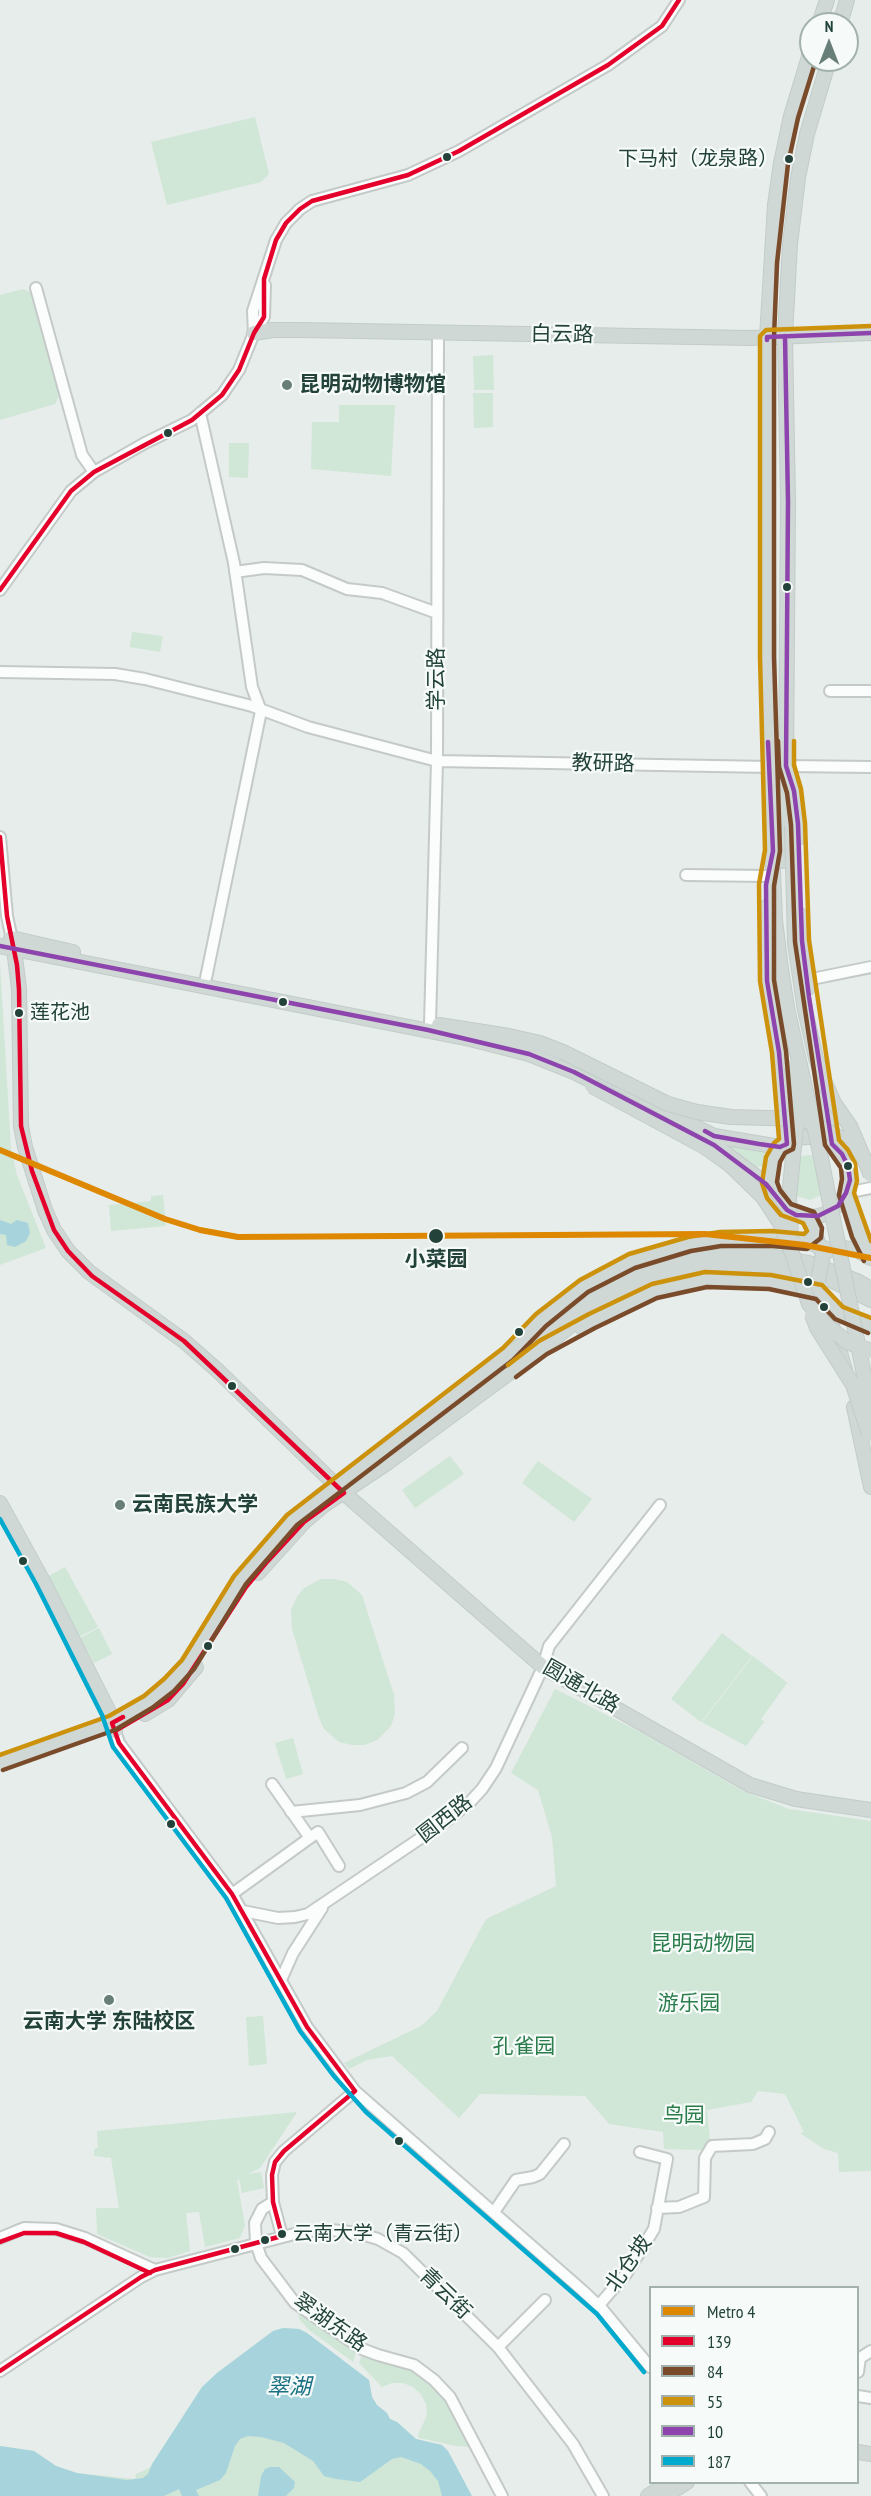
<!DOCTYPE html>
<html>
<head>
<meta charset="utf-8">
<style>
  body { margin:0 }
  #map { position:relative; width:871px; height:2496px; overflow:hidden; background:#e7edea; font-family:"PT Sans Narrow",sans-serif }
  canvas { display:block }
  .legend { position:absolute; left:649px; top:2286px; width:210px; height:198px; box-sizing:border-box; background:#f6fbf9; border:2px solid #a2b1ad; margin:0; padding:8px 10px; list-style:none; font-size:18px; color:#23433a }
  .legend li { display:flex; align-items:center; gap:12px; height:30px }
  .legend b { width:30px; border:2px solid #a2b1ad }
  .north { position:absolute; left:799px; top:12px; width:60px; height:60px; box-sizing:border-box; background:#f6fbf9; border:2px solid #a2b1ad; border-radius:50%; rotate:0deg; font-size:16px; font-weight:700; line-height:24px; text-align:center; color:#23433a }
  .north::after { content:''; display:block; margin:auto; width:21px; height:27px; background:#687e78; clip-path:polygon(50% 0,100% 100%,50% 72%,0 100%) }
</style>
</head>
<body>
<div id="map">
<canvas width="871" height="2496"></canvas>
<ul class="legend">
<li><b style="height:8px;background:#d80"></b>Metro 4</li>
<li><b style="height:8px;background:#e4002b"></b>139</li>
<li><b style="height:8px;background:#7a4b2a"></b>84</li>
<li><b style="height:8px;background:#cd920c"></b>55</li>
<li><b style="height:8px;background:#8e44ad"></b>10</li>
<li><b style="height:8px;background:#00a9ce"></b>187</li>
</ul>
<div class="north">N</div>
</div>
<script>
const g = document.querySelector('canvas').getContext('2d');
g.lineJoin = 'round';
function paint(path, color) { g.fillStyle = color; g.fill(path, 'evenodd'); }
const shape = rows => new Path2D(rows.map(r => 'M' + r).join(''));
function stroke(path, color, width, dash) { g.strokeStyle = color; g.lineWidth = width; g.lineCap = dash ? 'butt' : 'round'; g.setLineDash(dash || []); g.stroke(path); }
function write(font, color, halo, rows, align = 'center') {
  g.font = font + ' "PT Sans Narrow","Noto Sans SC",sans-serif'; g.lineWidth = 4.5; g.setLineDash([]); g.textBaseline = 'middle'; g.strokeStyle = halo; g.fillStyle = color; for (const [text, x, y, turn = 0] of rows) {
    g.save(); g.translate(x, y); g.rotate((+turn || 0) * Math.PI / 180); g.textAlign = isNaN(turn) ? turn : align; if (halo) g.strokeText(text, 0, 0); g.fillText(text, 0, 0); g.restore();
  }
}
const green = shape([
  [255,117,269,174,261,182,167,205,151,142],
  [23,289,30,292,59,396,55,404,0,420,0,295],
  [493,355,494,390,474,390,473,356],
  [473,393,493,393,493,427,474,428],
  [339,405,395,405,391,476,311,469,312,422,339,422],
  [229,443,249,443,248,478,229,477],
  [132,632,163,636,160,652,130,647],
  [0,963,11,1149,17,1175,46,1248,0,1265],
  [720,1142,769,1151,764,1166,754,1168],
  [808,1155,818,1156,829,1166,832,1176,824,1194,810,1200,796,1196,798,1157],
  [163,1195,166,1226,111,1231,109,1205,151,1201,151,1196],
  [450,1456,464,1474,415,1508,402,1490],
  [538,1461,592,1499,574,1522,522,1483],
  [65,1567,98,1627,79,1637,47,1577],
  [321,1579,334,1579,347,1582,362,1595,394,1695,395,1714,391,1726,377,1740,365,1745,352,1745,339,1742,324,1729,319,1718,292,1629,291,1610,296,1598,304,1588],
  [99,1628,112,1654,94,1663,80,1638],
  [722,1633,752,1656,701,1722,671,1699],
  [753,1656,793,1687,787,1683,761,1719,766,1723,764,1722,746,1746,702,1722],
  [555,1689,640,1732,743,1791,789,1809,871,1821,871,2171,839,2172,838,2153,824,2149,800,2133,804,2132,785,2094,758,2091,751,2102,707,2110,710,2140,705,2150,664,2149,663,2132,609,2124,585,2096,480,2094,459,2118,392,2056,367,2060,349,2069,344,2063,421,2026,437,2011,486,1919,556,1886,552,1837,538,1790,511,1773],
  [293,1738,303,1774,286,1779,275,1743],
  [263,2016,267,2064,249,2066,246,2017],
  [297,2112,260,2168,248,2174,261,2172,264,2188,242,2193,239,2179,237,2180,245,2225,240,2238,205,2247,199,2212,186,2213,190,2251,168,2258,150,2257,97,2234,96,2208,119,2208,111,2158,94,2156,94,2149,98,2148,97,2131],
  [297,2306,358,2348,353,2362,309,2330,299,2319],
  [283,2328,299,2329,307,2333,369,2380,372,2397,377,2405,387,2413,390,2419,397,2422,416,2439,442,2445,448,2451,472,2496,0,2496,0,2446,34,2451,56,2466,77,2473,135,2479,136,2474,151,2467,202,2387,217,2373,273,2331],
  [363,2352,408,2366,442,2392,447,2405,463,2430,470,2447,456,2446,419,2438,418,2435,427,2415,426,2404,421,2394,413,2387,403,2383,392,2383,382,2387,359,2363]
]);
const water = shape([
  [0,1220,11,1224,17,1220,28,1223,30,1233,26,1241,15,1247,7,1245,6,1235,0,1234],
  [283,2328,299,2329,307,2333,369,2380,372,2397,377,2405,387,2413,390,2419,397,2422,416,2439,442,2445,448,2451,472,2496,442,2496,438,2481,430,2471,421,2464,401,2457,392,2459,360,2482,336,2479,324,2476,313,2461,284,2443,261,2437,248,2436,240,2439,235,2446,226,2473,220,2480,196,2490,199,2496,182,2496,179,2489,164,2496,0,2496,0,2446,34,2451,56,2466,77,2473,127,2480,143,2478,148,2474,152,2464,202,2387,217,2373,273,2331],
  [270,2467,279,2467,295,2482,294,2488,286,2496,258,2496,261,2476,265,2469]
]);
const minor = shape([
  [36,288,82,455,94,472],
  [254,333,253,311,276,240,286,223,300,209,312,201,408,175,459,151,608,65,662,26,679,0],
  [200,413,234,563,252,687,261,711,206,978],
  [235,572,264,568,302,570,347,589,382,593,437,613],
  [0,590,71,491,94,472,145,443,192,420,222,395,239,370,254,333,264,317,265,285],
  [0,672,115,674,145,679,252,706,308,727,437,761,769,767],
  [830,691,871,691],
  [786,766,871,767],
  [0,837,7,916,13,944],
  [686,875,767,876],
  [807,980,871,967],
  [430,1024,437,761,438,334],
  [846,1193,871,1188],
  [115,1731,119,1743,232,1894,307,2027,355,2091,583,2291,602,2309,650,2367],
  [272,1784,310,1838],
  [291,1812,360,1805,406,1793,427,1782,462,1748],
  [232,1894,318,1832,339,1866],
  [243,1911,278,1918,295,1917,308,1914,446,1821,470,1802,482,1789,496,1768,543,1667,549,1646,660,1505],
  [280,1982,293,1953,322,1908],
  [273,2202,262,2209,255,2223,256,2243,261,2258,295,2303,362,2349,378,2355,414,2365,434,2380,450,2397,502,2496],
  [657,2208,679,2207,704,2197,705,2158,712,2146,753,2144,765,2139,769,2132],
  [494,2212,516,2180,533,2177,540,2174,564,2144],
  [282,2236,273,2202,272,2175,275,2162,284,2151,355,2091],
  [0,2238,24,2228,56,2229,85,2238,155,2270],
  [599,2305,626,2274,654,2229,667,2159,640,2152],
  [498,2347,545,2300],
  [0,2371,141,2277,155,2270,306,2231,331,2230,358,2233,378,2239,403,2253,498,2347,573,2444,603,2496],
  [858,2372,860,2358,871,2351],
  [858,2396,871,2398],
  [750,2482,761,2496]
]);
const major = shape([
  [819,24,827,0],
  [840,24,847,0],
  [254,333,273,330,301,330,750,338,871,333],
  [788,772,794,791,798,838],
  [783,861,782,797,786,766,788,502,785,336,790,244,798,178,807,134,829,60],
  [766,907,767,981,779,1052,785,1102,787,1144],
  [800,915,808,988],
  [11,938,73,952],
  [0,946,470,1039,529,1054,574,1072,606,1088],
  [14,949,19,989,21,1126,25,1147,45,1210,54,1230,68,1251,89,1272,184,1341,217,1370,344,1493,543,1667,750,1785,796,1799,871,1810],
  [781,969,775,920,769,767,767,337,775,205,781,163,791,116,811,50],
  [439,1025,509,1036,540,1043,563,1052],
  [601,1080,714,1136,780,1147],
  [824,1087,832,1144],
  '769 1177a40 40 0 1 1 80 0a40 40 0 1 1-80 0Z',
  [721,1150,766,1184,773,1194],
  [846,1193,853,1218,868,1257],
  [808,1217,821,1250],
  [823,1297,839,1313,871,1326],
  [824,1298,845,1370],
  [581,1327,655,1291,706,1279,770,1282,820,1292],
  [527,1336,541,1320,584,1286,632,1261,689,1244,720,1239,772,1238,811,1243,829,1250,842,1248,857,1250,871,1258],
  [854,1407,871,1487],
  [0,1503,43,1581,109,1712,115,1731],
  [258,1573,304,1522,324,1505,387,1463,543,1348,571,1325,605,1302,635,1286,671,1274,710,1267,744,1265,777,1267,810,1274,831,1280,871,1300],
  [145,1714,168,1700,196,1667],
  [0,1763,112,1723,148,1702,169,1685,188,1665,240,1580,292,1520,318,1498,508,1354,583,1304,626,1280,661,1266,696,1259,734,1255,770,1256,809,1263,857,1281,871,1289],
  [858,2452,871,2454],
  [648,2496,670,2482],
  [665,2496,687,2482]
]);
const majorBridge = shape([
  [792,826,795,943,805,1010,816,1058,822,1076,834,1103,850,1126,871,1175],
  [781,969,788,1013,819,1148,871,1410],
  [563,1052,668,1104,697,1112,731,1117,803,1119,841,1138,859,1156],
  [592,1086,705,1147,730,1165,763,1197,780,1223,792,1253,809,1304,826,1325,847,1342,871,1351],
  [791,1239,789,1197,797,1117,796,1095,792,1067],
  [818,1281,823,1255],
  [812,1315,817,1328,853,1385,869,1434]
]);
const bus1 = shape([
  [0,590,71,491,94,472,192,420,222,395,239,370,254,333,264,317,264,279,276,240,286,223,300,209,312,201,408,175,459,151,608,65,662,26,679,0],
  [0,837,7,916,17,965,19,989,21,1126,32,1171,54,1230,68,1251,92,1276,184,1341,344,1493,304,1522,266,1563,246,1587,183,1684,168,1700,115,1731],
  [123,1717,112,1723,119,1743,232,1894,307,2027,355,2091],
  [0,2242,24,2233,56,2233,84,2242,150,2273],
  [0,2371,141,2277,155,2270,282,2236,273,2202,272,2175,275,2162,284,2151,355,2091]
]);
const bus2 = shape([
  [778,741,779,767,787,793,791,825,795,942,825,1145,841,1168,842,1179,839,1195,852,1237,864,1261],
  [516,1377,547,1354,595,1328,657,1298,707,1287,769,1289,816,1299,835,1319,868,1333],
  [3,1770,115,1730,152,1708,174,1691,194,1669,246,1584,297,1525,513,1360,546,1326,588,1292,635,1268,691,1251,721,1246,772,1246,807,1249,821,1238,822,1228,814,1212,791,1204,780,1190,777,1182,780,1162,785,1153,793,1149,794,1144,786,1051,774,980,774,886,780,851,774,657,774,337,777,263,788,164,798,118,816,60]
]);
const bus3 = shape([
  [794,741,794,765,801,789,805,823,809,940,839,1140,848,1150,855,1163,857,1181,854,1193,871,1241],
  [508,1365,539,1341,589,1314,652,1284,705,1272,771,1275,822,1285,843,1307,871,1318],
  [0,1755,109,1716,144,1696,164,1679,182,1660,234,1576,287,1515,503,1348,536,1314,580,1280,629,1254,688,1237,720,1232,772,1231,804,1234,807,1231,803,1223,781,1215,767,1198,762,1183,766,1157,774,1143,779,1139,772,1053,760,981,759,884,765,850,760,657,760,336,766,330,871,326]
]);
const bus4 = shape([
  [767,340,767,337,871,333],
  [0,946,428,1030,529,1054,574,1072,714,1145,766,1184,787,1210,796,1215,818,1216,838,1206,846,1193,850,1180,848,1166,842,1154,832,1144,809,997,802,941,798,824,794,791,786,766,788,502,785,336],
  [705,1131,714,1136,759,1144,780,1147,787,1144,779,1052,767,981,766,885,773,851,768,742]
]);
const bus5 = shape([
  [0,1519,36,1584,102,1715,113,1747,226,1898,300,2031,333,2075,366,2112,597,2314,644,2372]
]);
const metro1 = shape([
  [0,1150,165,1219,200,1230,238,1237,705,1234,805,1245,871,1258]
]);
const markers = [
  [447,157,5,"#23433a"],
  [789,159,5,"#23433a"],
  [287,385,6,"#687e78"],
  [168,433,5,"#23433a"],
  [787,587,5,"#23433a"],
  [283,1002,5,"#23433a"],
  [19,1013,5,"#23433a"],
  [848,1166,5,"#23433a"],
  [436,1236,8,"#23433a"],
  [808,1282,5,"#23433a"],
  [824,1307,5,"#23433a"],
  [519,1332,5,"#23433a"],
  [232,1386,5,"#23433a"],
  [120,1505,6,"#687e78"],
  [23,1561,5,"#23433a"],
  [208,1646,5,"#23433a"],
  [171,1824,5,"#23433a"],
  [109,2000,6,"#687e78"],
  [399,2141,5,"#23433a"],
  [282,2234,5,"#23433a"],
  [265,2240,5,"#23433a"],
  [235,2249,5,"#23433a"]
];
const busNames = [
  ["下马村（龙泉路）",778,159,"right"],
  ["莲花池",30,1013],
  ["云南大学（青云街）",293,2234]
];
const streetNames = [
  ["白云路",562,335,1],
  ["学云路",437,679,-90],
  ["教研路",603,764,1],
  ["圆通北路",581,1687,30],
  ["圆西路",445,1819,-38],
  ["北仓坡",629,2264,-55],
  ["青云街",445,2294,44],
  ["翠湖东路",330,2323,35]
];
const poiNames = [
  ["昆明动物博物馆",299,385],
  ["云南民族大学",132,1505],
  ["云南大学 东陆校区",109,2022,"center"]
];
const stopNames = [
  ["小菜园",436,1260]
];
const parkNames = [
  ["昆明动物园",703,1944],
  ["游乐园",689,2004],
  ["孔雀园",524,2047],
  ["鸟园",684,2116]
];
const waterNames = [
  ["翠湖",289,2388]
];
paint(green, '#d0e6d7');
paint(water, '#a7d4dc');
stroke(minor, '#c4cac7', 14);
stroke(major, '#c2ccc9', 16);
stroke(minor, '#fbfcfc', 10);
stroke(major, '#cfd8d5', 14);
stroke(majorBridge, '#c2ccc9', 16, []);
stroke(majorBridge, '#cfd8d5', 14);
stroke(bus1, '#e4002b', 4.5);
stroke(bus2, '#7a4b2a', 4.5);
stroke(bus3, '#cd920c', 4.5);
stroke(bus4, '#8e44ad', 4.5);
stroke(bus5, '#00a9ce', 4.5);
stroke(metro1, '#d80', 6);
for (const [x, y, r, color] of markers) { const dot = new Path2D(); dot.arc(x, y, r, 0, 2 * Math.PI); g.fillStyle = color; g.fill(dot); stroke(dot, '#f6fbf9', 2); }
write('20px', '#23433a', '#f6fbf9', busNames, 'left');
write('21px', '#23433a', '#f6fbf9', streetNames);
write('bold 21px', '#23433a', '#f6fbf9', poiNames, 'left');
write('bold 21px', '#23433a', '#f6fbf9', stopNames);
write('21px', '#2a7c4b', '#f6fbf9', parkNames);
write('italic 22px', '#196f83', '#f6fbf9', waterNames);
</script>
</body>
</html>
